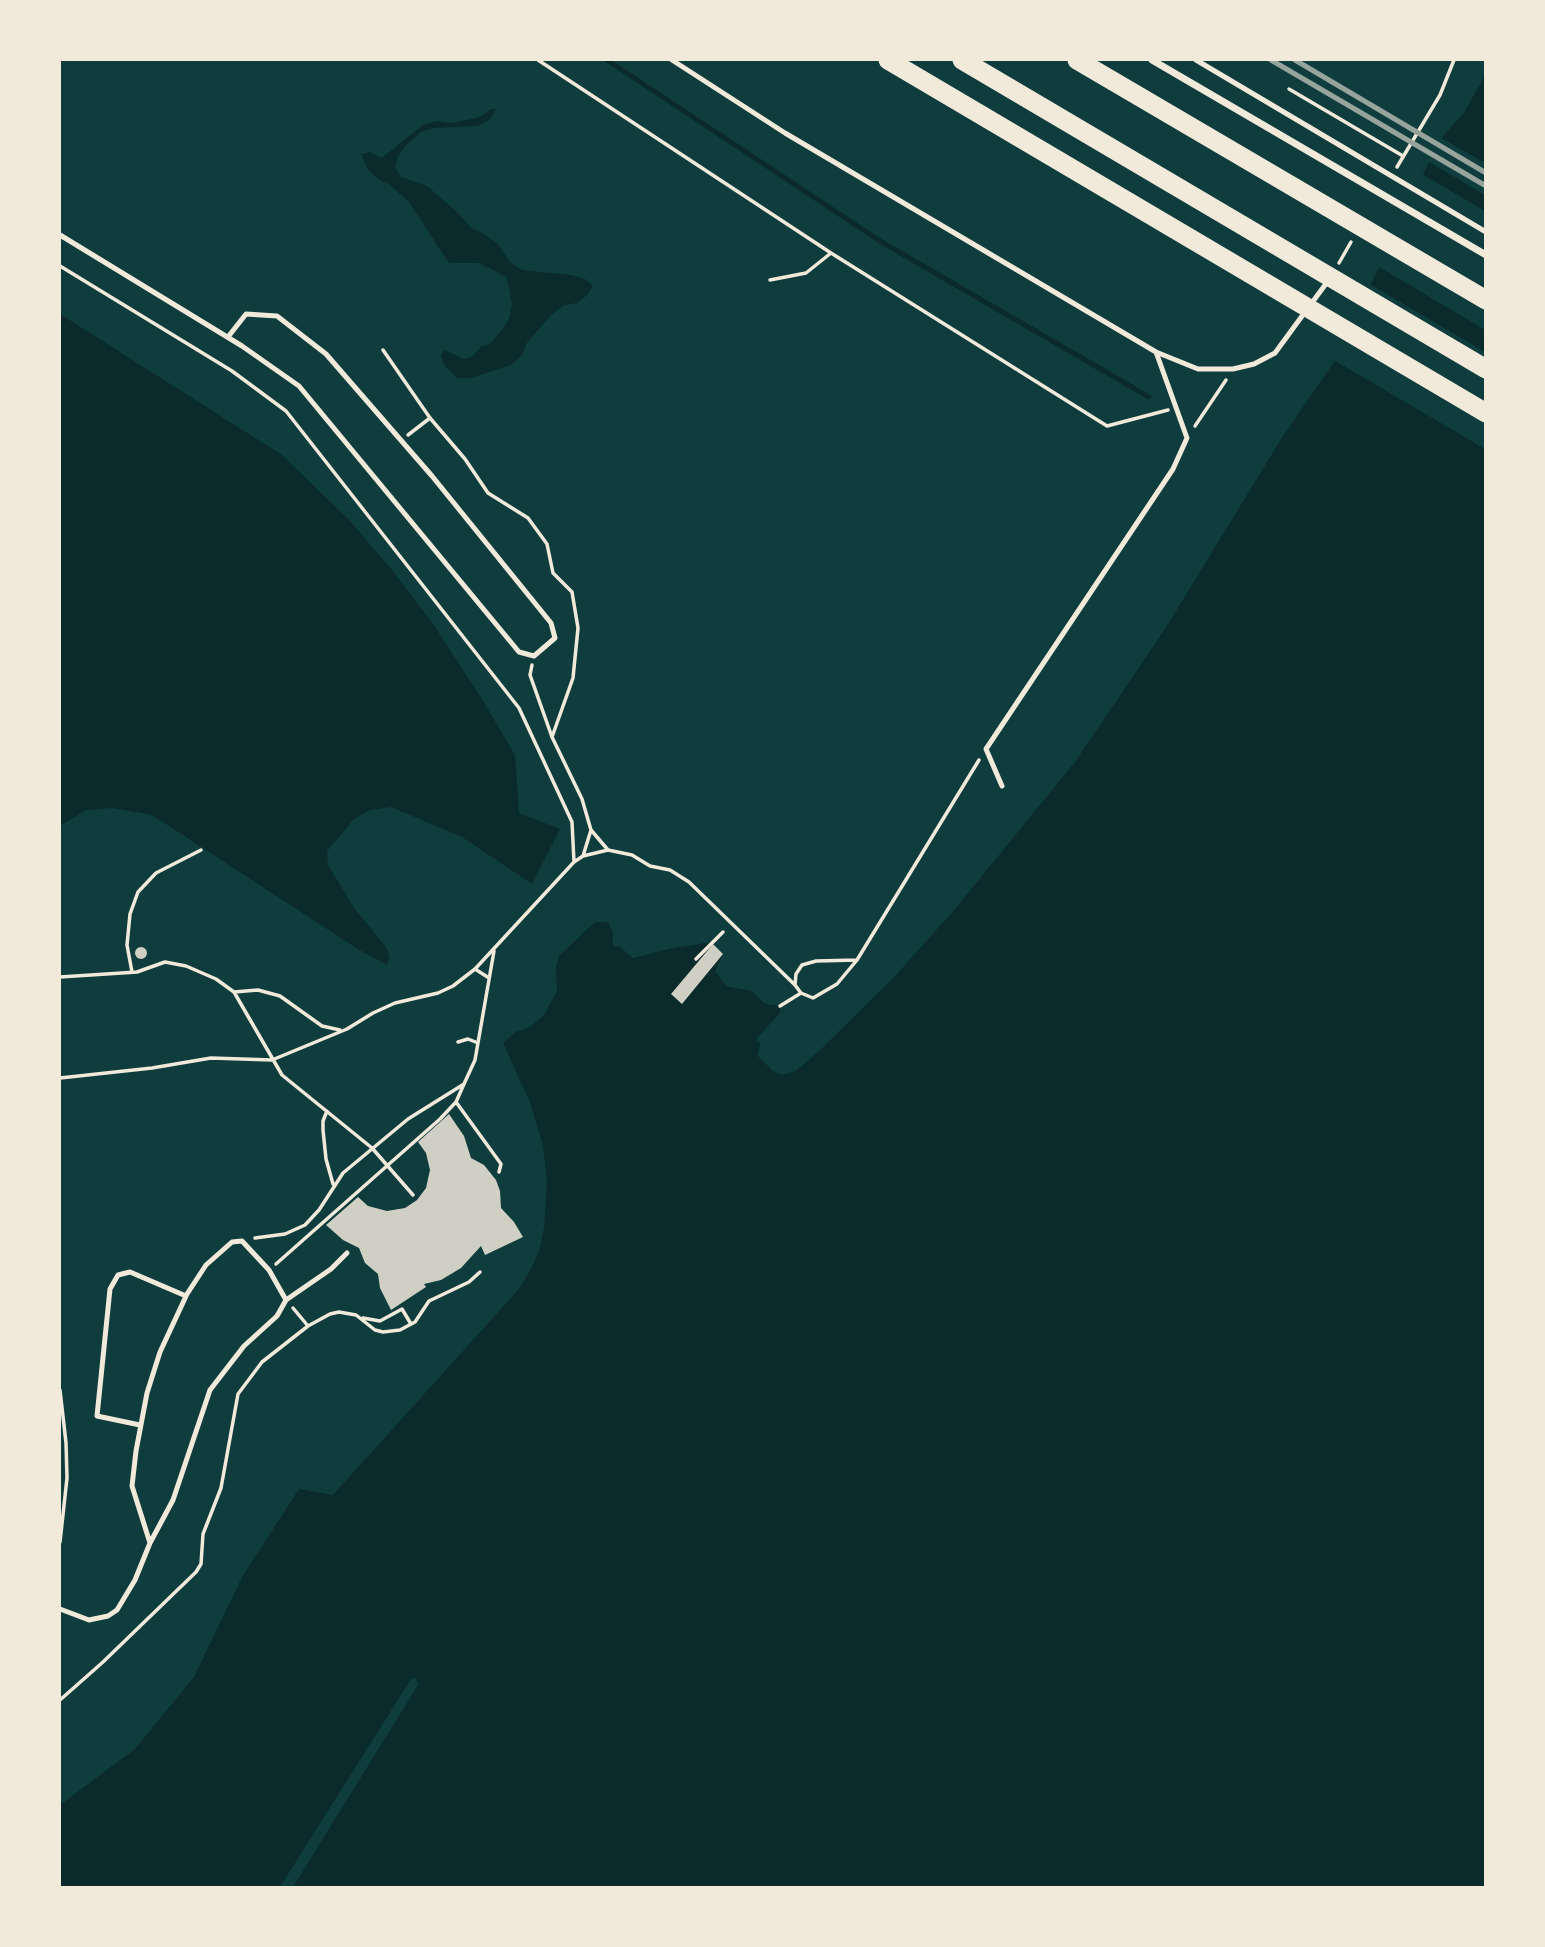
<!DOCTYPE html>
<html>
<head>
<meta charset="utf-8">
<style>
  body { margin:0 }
  #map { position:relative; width:1545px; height:1947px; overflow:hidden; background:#0f3d3e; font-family:"Space Grotesk",sans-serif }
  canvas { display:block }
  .frame { position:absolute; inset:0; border:61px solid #f1e9da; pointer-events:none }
</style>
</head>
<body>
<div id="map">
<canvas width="1545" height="1947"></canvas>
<div class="frame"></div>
</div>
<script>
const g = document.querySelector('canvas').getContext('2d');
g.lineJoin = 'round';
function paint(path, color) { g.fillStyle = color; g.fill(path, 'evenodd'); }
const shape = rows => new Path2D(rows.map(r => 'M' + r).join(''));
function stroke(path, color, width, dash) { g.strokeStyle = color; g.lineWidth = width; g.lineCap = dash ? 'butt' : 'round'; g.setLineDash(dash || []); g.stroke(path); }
const water = shape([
  [1485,75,1485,1887,60,1887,60,1805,135,1749,194,1677,242,1577,299,1489,333,1495,519,1289,532,1267,540,1248,544,1228,547,1182,543,1145,530,1102,503,1043,516,1032,530,1027,544,1015,557,991,556,967,559,956,595,922,608,922,613,932,613,946,620,947,633,958,668,949,705,943,713,944,723,954,715,971,726,986,752,991,765,1004,780,1006,780,1013,756,1039,760,1043,758,1056,773,1071,782,1075,796,1071,818,1052,896,975,955,909,1075,762,1165,629,1283,436,1334,362,1436,147,1443,136,1464,113],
  [491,109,496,109,489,120,477,126,433,128,421,132,408,143,398,156,395,167,401,177,427,186,458,213,471,228,484,234,499,245,510,262,522,270,571,275,585,279,593,286,586,296,577,303,564,305,551,315,526,344,523,354,511,365,471,378,457,378,444,365,441,356,444,350,464,359,472,357,481,347,491,343,502,330,509,319,512,305,507,277,479,263,449,263,409,202,390,185,379,180,368,170,361,154,369,152,382,158,423,125,437,121,451,123,480,117],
  [60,314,282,455,350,521,392,570,433,624,482,699,515,755,519,813,560,829,532,884,462,837,391,807,370,810,354,819,327,851,328,865,354,908,386,947,390,957,387,965,361,951,152,815,113,808,86,810,60,826]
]);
const pier = shape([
  [1438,136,1485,163,1485,195,1426,160],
  [1420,173,1485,211,1485,330,1376,265],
  [1368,283,1485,352,1485,449,1332,359],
  [416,1678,418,1685,293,1887,280,1887,411,1679]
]);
const stream = shape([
  [607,60,880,241,1149,397]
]);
const building = shape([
  [713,944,723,954,682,1004,671,994],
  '135 953a6 6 0 1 1 12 0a6 6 0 1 1-12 0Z',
  [449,1114,464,1136,471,1158,484,1165,496,1180,500,1191,501,1208,514,1222,523,1237,485,1255,481,1246,461,1268,441,1280,424,1284,426,1287,391,1310,380,1288,378,1274,365,1263,359,1248,343,1240,326,1225,358,1197,368,1206,387,1211,405,1208,417,1200,426,1188,430,1170,426,1153,418,1142]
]);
const path = shape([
  [538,60,831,253,1107,426,1168,410],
  [1289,89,1403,156],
  [1397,167,1440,95,1454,60],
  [1339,263,1351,242],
  [60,266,232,371,286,411,519,708,572,822,574,862],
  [770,280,806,273,831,253],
  [383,350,430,418,465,459,488,493,528,518,547,544,553,573,572,592,578,628,573,678,552,737],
  [1195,426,1226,380],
  [408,435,430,418],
  [532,665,530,675,552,737,582,799,591,830,583,856],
  [591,830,608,850],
  [696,959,723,932],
  [475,969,489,978],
  [132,972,127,945,130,914,138,892,156,873,201,850],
  [60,977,137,972,165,962,186,966,216,979,234,992,282,1075,372,1148,413,1195],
  [795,985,796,974,802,965,816,961,857,960],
  [234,992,258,990,280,996,322,1026,340,1030],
  [780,1006,801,993],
  [458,1042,468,1039,478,1043],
  [60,1078,152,1068,211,1058,272,1060,347,1029,373,1013,395,1003,438,993,453,986,475,969,574,862,583,856,608,850,632,855,650,866,670,870,689,882,795,985,801,993,813,998,837,984,857,960,979,760],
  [456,1102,501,1164,499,1172],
  [327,1111,323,1121,323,1130,326,1159,333,1184],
  [255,1238,285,1234,305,1225,319,1210,343,1173,408,1119,464,1084,475,1060,494,951],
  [276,1264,440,1119,456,1102,464,1084],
  [293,1308,308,1326],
  [363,1318,380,1321,402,1309,411,1324],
  [60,1390,66,1443,67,1478,60,1542],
  [60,1700,103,1662,196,1572,201,1564,203,1534,221,1488,238,1394,262,1362,308,1326,330,1314,339,1312,356,1315,375,1330,383,1332,400,1330,415,1322,429,1301,469,1282,480,1272]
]);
const service = shape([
  [672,60,785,133,1156,352,1198,369,1233,369,1254,364,1275,353,1305,312],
  [1196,60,1486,232],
  [60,235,242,346,299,386,519,652,534,656,555,638,551,623,432,476,326,354,277,316,246,314,228,337],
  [1311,304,1328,281],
  [1002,786,986,749,1173,469,1187,438,1156,352],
  [286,1300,269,1270,242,1241,232,1242,206,1265,187,1294,160,1352,147,1393,136,1451,132,1486,150,1543,173,1500,210,1390,244,1346,277,1316,286,1300,331,1269,347,1253],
  [140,1425,97,1416,110,1289,118,1275,130,1272,186,1296],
  [60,1609,89,1620,108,1616,117,1610,135,1580,150,1543]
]);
const minor = shape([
  [1152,60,1486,255]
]);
const motorway = shape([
  [888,60,1486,413],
  [962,60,1486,369],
  [1077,60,1486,300]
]);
const rail = shape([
  [1271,60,1486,186],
  [1295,60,1486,173]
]);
paint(water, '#0a2a2b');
paint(pier, '#0f3d3e');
stroke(stream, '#0a2a2b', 5);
paint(building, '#cfcfc3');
stroke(path, '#f1e9da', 3.5);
stroke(service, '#f1e9da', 5);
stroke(minor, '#f1e9da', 7);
stroke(motorway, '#f1e9da', 19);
stroke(rail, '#97a49c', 5);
</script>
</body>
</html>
